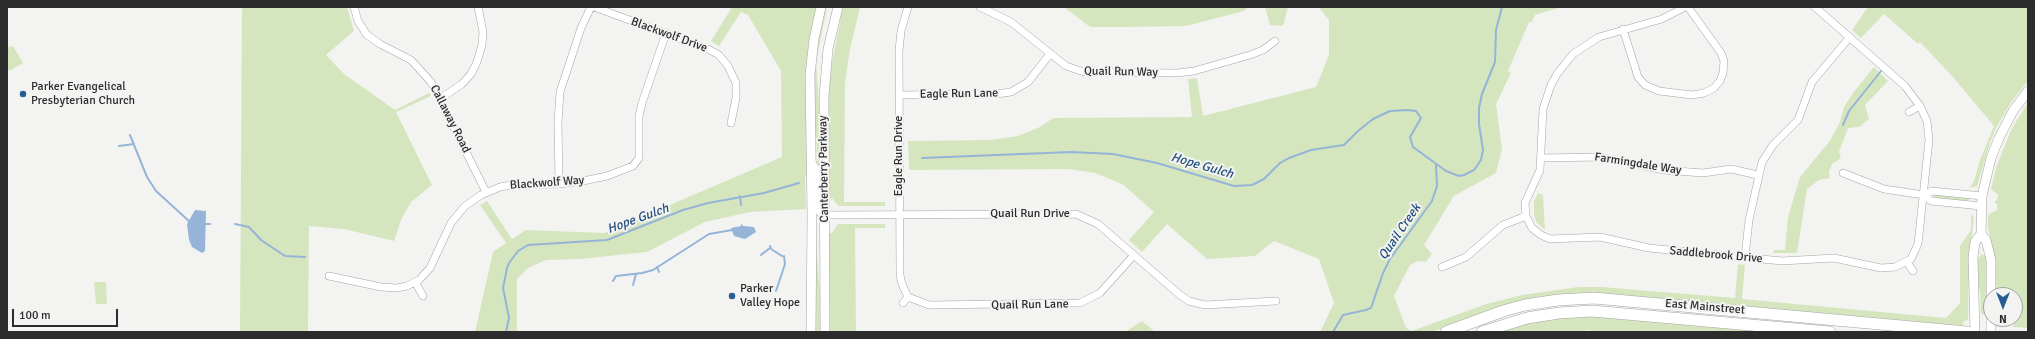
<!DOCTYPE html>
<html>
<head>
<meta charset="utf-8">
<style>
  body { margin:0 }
  #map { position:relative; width:2035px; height:339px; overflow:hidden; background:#f3f4f2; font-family:Signika,sans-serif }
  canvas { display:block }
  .frame { position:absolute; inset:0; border:8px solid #2b2c2b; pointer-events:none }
  .north { position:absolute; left:1983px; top:287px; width:40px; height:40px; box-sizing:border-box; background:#f3f4f2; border:1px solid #a3a4a2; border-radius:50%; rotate:180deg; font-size:11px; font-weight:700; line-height:16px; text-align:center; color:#2b2c2b }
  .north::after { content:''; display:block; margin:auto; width:14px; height:18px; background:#275b94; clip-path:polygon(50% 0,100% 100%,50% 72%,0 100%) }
  .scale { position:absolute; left:12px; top:309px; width:106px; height:18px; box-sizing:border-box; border:2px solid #2b2c2b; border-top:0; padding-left:5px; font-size:12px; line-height:14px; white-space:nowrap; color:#2b2c2b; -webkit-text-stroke:3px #f3f4f2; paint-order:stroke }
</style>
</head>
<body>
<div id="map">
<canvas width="2035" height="339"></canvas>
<div class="frame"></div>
<div class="north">N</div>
<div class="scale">100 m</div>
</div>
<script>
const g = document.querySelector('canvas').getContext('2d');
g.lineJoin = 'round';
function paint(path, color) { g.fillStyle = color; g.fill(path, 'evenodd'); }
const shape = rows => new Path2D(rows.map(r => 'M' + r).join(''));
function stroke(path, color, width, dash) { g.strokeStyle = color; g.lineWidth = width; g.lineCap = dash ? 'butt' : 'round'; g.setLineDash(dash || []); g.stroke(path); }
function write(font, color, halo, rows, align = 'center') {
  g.font = font + ' Signika,sans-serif'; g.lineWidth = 4; g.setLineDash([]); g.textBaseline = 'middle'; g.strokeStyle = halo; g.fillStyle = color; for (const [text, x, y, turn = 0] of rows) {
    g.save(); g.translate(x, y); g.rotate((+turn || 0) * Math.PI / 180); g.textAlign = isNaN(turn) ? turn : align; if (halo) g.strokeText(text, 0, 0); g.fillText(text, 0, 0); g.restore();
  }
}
const green = shape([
  [242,7,347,7,354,31,326,55,344,74,395,110,429,93,431,96,396,112,432,185,411,202,401,220,394,241,344,229,309,226,308,331,372,332,240,332],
  [726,7,817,7,809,41,806,70,807,175,805,175,806,209,750,212,705,222,647,252,580,259,546,260,528,268,517,279,517,332,475,332,493,252,506,243,480,205,487,201,512,239,526,230,604,233,782,157,781,71,748,15,741,12,719,46,711,41,731,9],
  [825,7,827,7,816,62,819,105,820,200,815,124,814,71,818,41],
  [843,7,860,7,850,49,845,83,844,202,885,202,885,206,838,206,832,198,828,198,827,118,830,73],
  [1064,7,1248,7,1244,11,1186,26,1125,27,1090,27],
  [1265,7,1288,7,1283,26,1270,25],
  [1318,7,1562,7,1535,15,1532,22,1529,22,1508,71,1511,73,1496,104,1502,150,1496,173,1454,196,1424,245,1432,254,1426,262,1418,261,1410,265,1394,296,1406,328,1412,331,1486,304,1522,295,1578,287,1602,287,1735,298,1738,264,1745,265,1742,299,1946,318,1960,303,1960,246,1971,230,1971,214,1974,217,1969,260,1968,320,1964,321,1962,326,1607,294,1498,308,1432,332,1320,332,1334,303,1319,259,1274,241,1255,256,1207,259,1167,224,1142,252,1129,240,1154,212,1122,184,1095,173,1068,169,909,170,908,141,990,140,1018,136,1040,127,1053,118,1192,117,1188,79,1197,78,1203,116,1316,87,1329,55,1329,20],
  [1868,7,2028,7,2028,81,2012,101,1996,128,1990,143,1977,186,1970,188,1974,181,1980,160,1994,126,1952,76,1920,42,1918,44,1884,14,1861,38,1852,30],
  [13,46,23,63,9,71,7,67,7,48],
  [1874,67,1888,81,1865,105,1869,119,1859,127,1848,128,1839,152,1841,158,1832,164,1829,172,1830,178,1819,180,1807,189,1797,253,1773,253,1774,250,1785,250,1788,217,1800,177,1829,142,1840,122,1844,107,1853,93],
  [2028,103,2028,328,2013,327,2014,324,2005,323,1999,319,2015,319,2015,295,1994,295,1995,259,1988,228,1988,215,1997,210,1997,204,1994,202,1997,200,1998,195,1991,189,1997,165,2012,128],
  [1538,193,1543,195,1545,230,1536,222,1534,214,1534,201],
  [1935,194,1969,198,1970,199,1967,201,1936,198,1934,196],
  [838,224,885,224,885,228,855,228,856,332,829,332,828,233,832,233],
  [816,246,820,293,820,332,815,332],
  [1982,254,1987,258,1986,313,1984,315,1981,313,1980,291,1977,285,1977,259],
  [94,282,106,282,107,304,96,304],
  [1586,316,1779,332,1603,332,1586,330,1586,332,1495,332,1540,320],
  [1142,321,1155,332,1124,332,1125,332]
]);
const water = shape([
  [195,210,206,211,205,251,202,253,192,247,189,240,187,224],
  [741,223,743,226,754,227,756,232,745,239,734,236,731,228,741,226]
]);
const stream = shape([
  [1843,125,1849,111,1881,71],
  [130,135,147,177,156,191,190,222],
  [119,146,134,144],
  [922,158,1071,152,1113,154,1157,163,1234,186,1252,185,1264,179,1280,163,1289,158,1311,150,1344,145,1358,131,1373,119,1390,111,1407,110,1416,111,1421,118,1410,137,1413,147,1446,171,1459,176,1464,175,1474,170,1481,160,1483,150,1479,124,1479,108,1482,94,1495,62,1496,30,1502,7],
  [740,196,741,205],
  [204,224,210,224],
  [235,224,249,227,261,240,285,256,305,257],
  [770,246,771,249,782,256],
  [761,255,770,248],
  [657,267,659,272],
  [613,281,616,276,642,273,653,270,709,234,732,230],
  [633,285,636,274],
  [776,291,785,264,784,256],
  [506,332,509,318,503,288,507,268,509,263,518,251,528,245,607,240,683,210,708,203,764,193,799,183],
  [1333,332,1343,315,1366,310,1371,308,1383,273,1390,259,1432,201,1437,186,1436,165]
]);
const minor = shape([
  [354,7,358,21,367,35,380,44,411,60,431,82,486,192],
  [594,7,708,49,719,55,728,66,736,83,736,98,731,123],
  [908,7,901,31,899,51,900,275,902,284,908,297,929,305,1080,303,1100,293,1134,255],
  [980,7,1011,22,1066,66,1084,72,1177,73,1194,71,1250,55,1263,50,1275,41],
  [1685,7,1662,19,1599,37,1573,54,1557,74,1551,85,1543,109,1540,170,1525,203,1526,216,1532,228,1541,235,1550,239,1600,237,1649,248,1782,261,1834,258,1881,268,1895,267,1911,259,1918,244,1929,140,1927,121,1920,106,1905,86,1815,7],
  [1623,29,1638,77,1645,85,1659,91,1692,95,1704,93,1714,88,1720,81,1723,73,1724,61,1721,53,1688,7],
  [899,95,996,94,1011,92,1028,82,1050,54],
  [441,98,462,84,471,74,477,62,482,45,483,32,478,7],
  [1909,112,1920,106],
  [1541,158,1599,157,1664,170,1703,173,1731,169,1758,175],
  [811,161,818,171,818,210,822,215,1076,214,1098,224,1180,295,1189,301,1205,305,1276,301],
  [1843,173,1884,189,1924,195],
  [559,184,558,122,560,92,581,28,591,7],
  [1924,195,1931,201,1981,206],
  [1924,195,1932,191,1982,196],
  [1745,257,1749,220,1762,162,1773,145,1798,120,1812,82,1850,37],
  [1907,262,1913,271],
  [1442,267,1466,257,1503,225,1526,216],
  [329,276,381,287,397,288,407,286,419,280,430,268,451,223,465,206,481,195,500,187,511,185,559,184,583,181,607,176,633,166,639,158,639,116,642,103,666,33],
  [415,282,423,296],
  [903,303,908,297]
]);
const tertiary = shape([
  [1991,295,1991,260,1986,240,1981,234,1982,196,1991,158,1999,138,2013,111,2028,91],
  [811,332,812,216,810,75,814,39,821,7],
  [825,332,824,96,828,49,838,7],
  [1975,332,1973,257,1975,242,1981,234],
  [1991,332,1991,319]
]);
const primary = shape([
  [1446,332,1503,311,1525,305,1558,300,1594,298,1967,332],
  [1482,332,1527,318,1559,313,1592,311,1830,332]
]);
const markers = [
  [23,94,4,"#275b94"],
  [732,296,4,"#275b94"]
];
const streetNames = [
  ["Blackwolf Drive",669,35,20],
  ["Quail Run Way",1121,72,1],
  ["Eagle Run Lane",959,94,-1],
  ["Callaway Road",450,119,63],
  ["Eagle Run Drive",899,156,-90],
  ["Farmingdale Way",1638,164,9],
  ["Canterberry Parkway",824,169,-91],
  ["Blackwolf Way",547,183,-4],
  ["Quail Run Drive",1030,214],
  ["Saddlebrook Drive",1716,255,5],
  ["Quail Run Lane",1030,305,-1],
  ["East Mainstreet",1705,307,5]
];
const poiNames = [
  ["Parker Evangelical",31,87],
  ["Presbyterian Church",31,101],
  ["Parker",740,289],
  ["Valley Hope",740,303]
];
const waterNames = [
  ["Hope Gulch",1202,166,16],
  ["Hope Gulch",638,219,-20],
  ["Quail Creek",1400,232,-56]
];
paint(green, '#d5e6be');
paint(water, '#95b4d8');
stroke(stream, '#95b4d8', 2);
stroke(minor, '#a4a5a2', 8);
stroke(tertiary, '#a4a5a2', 10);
stroke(primary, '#a4a5a2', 12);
stroke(minor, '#fff', 7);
stroke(tertiary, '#fff', 9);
stroke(primary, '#fff', 11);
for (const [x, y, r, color] of markers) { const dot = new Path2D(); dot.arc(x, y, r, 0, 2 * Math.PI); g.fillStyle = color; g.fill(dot); stroke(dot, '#f3f4f2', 1.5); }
write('12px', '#2b2c2b', '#f3f4f2', streetNames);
write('12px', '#2b2c2b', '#f3f4f2', poiNames, 'left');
write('italic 13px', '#244f7e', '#f3f4f2', waterNames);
</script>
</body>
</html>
